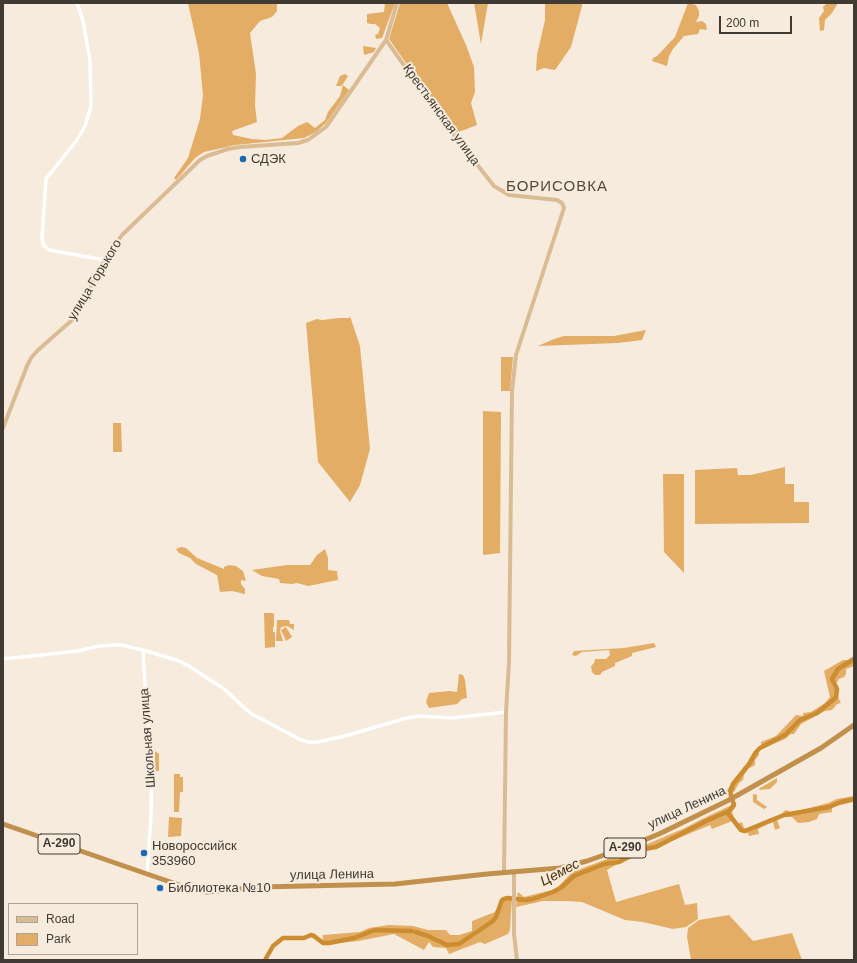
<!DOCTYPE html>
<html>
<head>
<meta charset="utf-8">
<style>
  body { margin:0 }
  #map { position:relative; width:857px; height:963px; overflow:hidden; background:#f6ebdc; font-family:Helvetica,sans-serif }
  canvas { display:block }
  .frame { position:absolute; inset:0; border:4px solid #3f3a34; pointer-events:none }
  .legend { position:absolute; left:8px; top:903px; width:130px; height:52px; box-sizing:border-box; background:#f6ebdc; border:1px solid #ada499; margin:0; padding:5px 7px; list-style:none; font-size:12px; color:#3f3a34 }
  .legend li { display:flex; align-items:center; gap:8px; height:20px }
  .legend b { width:20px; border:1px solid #ada499 }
  .scale { position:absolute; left:719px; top:16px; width:73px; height:18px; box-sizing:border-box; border:2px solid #3f3a34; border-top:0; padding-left:5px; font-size:12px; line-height:14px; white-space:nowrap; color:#3f3a34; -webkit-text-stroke:3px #f6ebdc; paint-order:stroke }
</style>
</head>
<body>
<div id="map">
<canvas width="857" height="963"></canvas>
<div class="frame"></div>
<ul class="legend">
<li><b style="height:5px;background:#dabc94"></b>Road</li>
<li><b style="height:11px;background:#e4ad65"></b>Park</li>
</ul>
<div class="scale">200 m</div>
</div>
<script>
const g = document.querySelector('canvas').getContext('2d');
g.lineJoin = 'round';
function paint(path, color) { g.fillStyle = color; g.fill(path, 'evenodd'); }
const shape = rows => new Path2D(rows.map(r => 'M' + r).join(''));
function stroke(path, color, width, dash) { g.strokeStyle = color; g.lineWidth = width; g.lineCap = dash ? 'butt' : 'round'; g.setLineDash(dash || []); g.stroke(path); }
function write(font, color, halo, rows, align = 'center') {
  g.font = font + ' Helvetica,sans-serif'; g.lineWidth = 4; g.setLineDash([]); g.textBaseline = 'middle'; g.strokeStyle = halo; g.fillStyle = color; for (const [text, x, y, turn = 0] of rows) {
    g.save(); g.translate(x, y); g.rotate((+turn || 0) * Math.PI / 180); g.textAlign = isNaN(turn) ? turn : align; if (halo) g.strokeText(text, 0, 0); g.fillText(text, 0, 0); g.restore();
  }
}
const green = shape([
  [188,3,277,3,277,11,272,17,260,21,250,33,256,74,255,106,257,122,232,131,233,135,252,139,266,140,282,138,298,126,307,122,315,128,325,120,328,112,340,96,343,85,349,90,326,123,316,132,304,138,235,145,204,152,195,158,176,180,174,178,188,158,200,119,203,95,199,53],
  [385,3,395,3,382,38,376,39,375,35,378,34,380,28,375,24,370,24,367,23,367,14,384,12],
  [400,3,447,3,466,45,474,67,475,92,471,103,477,125,456,133,389,39],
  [474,3,488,3,481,44],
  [545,3,582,3,582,6,571,47,555,70,544,68,536,71,537,55,545,20],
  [688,3,696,5,699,11,699,16,696,22,702,21,706,24,707,30,700,29,698,34,684,36,673,49,669,56,667,66,652,61,653,58,657,56,675,37],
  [827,3,838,3,832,13,825,20,824,30,820,31,819,18,824,11,823,7],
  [363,46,376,48,374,52,364,55],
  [345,74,348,76,343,84,341,86,336,86,340,76],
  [350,316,360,346,370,449,360,485,350,502,318,462,306,323,317,319,322,320,339,318,349,318],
  [646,330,642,340,618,343,538,346,554,339,564,336,614,336],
  [501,357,513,357,510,391,501,391],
  [483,411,501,412,500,553,483,555],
  [113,423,121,423,122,452,113,452],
  [785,467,785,484,794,484,794,502,809,502,809,523,695,524,695,470,737,468,738,475,751,475],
  [663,474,684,474,684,573,664,552],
  [181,547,186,548,197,558,224,569,224,567,229,565,236,566,243,571,246,581,241,580,241,584,245,589,245,594,232,591,220,592,217,575,196,564,190,558,179,553,176,549],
  [325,549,328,558,328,570,337,571,338,580,308,586,297,583,292,584,280,583,279,579,262,576,252,570,287,565,310,565,317,555],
  [264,613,272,613,274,614,274,627,273,627,273,632,275,632,275,647,265,648],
  [277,620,289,620,290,624,294,624,294,630,287,626,290,632,287,626,281,627,280,631,283,641,276,641],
  [286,627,292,637,286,641,281,630],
  [654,643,656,647,632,653,632,656,615,663,615,666,602,672,600,675,595,675,592,672,591,666,594,663,595,659,606,659,610,655,609,650,582,652,576,656,572,655,574,651,624,648],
  [854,656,854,666,846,669,846,674,844,677,839,679,835,685,838,691,838,697,841,703,837,704,832,710,825,711,801,724,794,734,791,734,785,739,764,748,761,746,761,742,776,736,796,715,803,716,803,713,811,712,825,703,830,697,824,671,843,660,848,660],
  [459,674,463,675,465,680,467,698,462,699,457,704,429,708,426,702,429,693,450,691,457,692],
  [155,751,159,754,159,771,155,771],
  [759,751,759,755,755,760,755,765,748,769,744,775,743,780,739,783,734,792,728,795,726,793,728,789,735,778,750,761,754,753],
  [174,774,180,774,180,777,183,777,183,792,180,792,179,812,174,812],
  [777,778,777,782,770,789,759,790,760,788],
  [753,794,757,795,757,800,767,807,764,809,753,802],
  [854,796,853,802,832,807,832,812,819,814,817,819,809,822,798,823,792,817,784,817,782,814,784,811,787,810,790,812,795,812,828,803,837,799],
  [736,803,736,806,732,812,735,820,712,829,710,825,619,863,607,870,616,902,679,884,685,905,697,903,698,919,686,927,673,929,643,922,625,920,582,902,567,901,543,901,516,907,518,892,524,897,556,889,572,872,645,845,685,828,702,819],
  [780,815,781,818,777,820,780,828,775,830,773,822,769,824,768,819],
  [169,817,182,818,181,836,168,837],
  [766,820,768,824,758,829,759,834,749,836,748,833,740,832,735,825,742,822,744,828,746,829],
  [507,896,512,897,510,930,508,934,485,944,480,942,449,954,446,948,433,947,429,942,424,950,394,934,358,941,322,945,323,935,360,932,369,928,389,925,413,926,428,930,446,930,450,935,459,935,472,931,472,921,495,912,502,897],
  [729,915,753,941,792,933,802,960,691,960,687,937,688,928,699,920]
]);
const river = shape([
  [727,812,741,830,745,831,784,815,829,807,841,802,854,799],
  [416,932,428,936,447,945,459,944,493,921,496,917,502,900,507,898,525,900,533,899,553,892,562,887,574,876,604,864,619,862,644,849,656,847,706,821,729,811,734,805,730,792,733,784,749,764,756,752,760,748,785,735,800,720,817,713,833,700,836,697,837,689,832,679,838,669,854,659],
  [265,960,273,946,283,938,304,938,311,935,314,936,323,943,329,943,354,938,375,930,412,931]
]);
const minor = shape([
  [77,3,83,21,90,60,91,106,85,126,77,140,46,179,42,239,44,246,49,250,105,260],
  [143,650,146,705,152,757,151,816,147,874],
  [3,659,78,651,99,646,115,645,122,645,150,652,179,661,189,666,224,689,250,713,301,740,308,742,317,742,341,737,407,718,420,716,452,718,506,712]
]);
const major = shape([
  [386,40,457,139,494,186,509,195,557,200,562,203,564,208,516,355,512,391,509,662,506,712,504,873],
  [3,428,27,366,31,358,37,351,71,321,80,308,105,260,122,235,200,160,207,156,228,149,240,147,298,143,308,140,326,127,386,40,397,3],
  [514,873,514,934,517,960]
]);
const highway = shape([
  [3,824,150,875,185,887,207,892,259,887,395,884,487,874,560,868,587,861,627,847,659,834,729,800,821,748,854,725]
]);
const markers = [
  [243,159,4,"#1a69b7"],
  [144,853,4,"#1a69b7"],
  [160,888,4,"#1a69b7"]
];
const shields = [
  [59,844,42],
  [625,848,42]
];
const shieldNames = [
  ["А-290",59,844],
  ["А-290",625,848]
];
const streetNames = [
  ["Крестьянская улица",441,115,54],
  ["улица Горького",95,280,-59],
  ["Школьная улица",148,738,-94],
  ["улица Ленина",687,808,-25],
  ["улица Ленина",332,875,-1]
];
const poiNames = [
  ["СДЭК",251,159],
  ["Новороссийск",152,846],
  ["353960",152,861],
  ["Библиотека №10",168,888]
];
const waterNames = [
  ["Цемес",560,873,-28]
];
const quarterNames = [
  ["БОРИСОВКА",557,187]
];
paint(green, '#e4ad65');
stroke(river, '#cb8d30', 4.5);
stroke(minor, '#fff', 3.5);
stroke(major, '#dabc94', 4);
stroke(highway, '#c1904d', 5);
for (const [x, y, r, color] of markers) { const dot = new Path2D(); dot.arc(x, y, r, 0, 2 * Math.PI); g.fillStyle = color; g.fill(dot); stroke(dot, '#f6ebdc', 1.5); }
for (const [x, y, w] of shields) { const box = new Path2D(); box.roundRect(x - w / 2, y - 10, w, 20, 3); g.fillStyle = '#f6ebdc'; g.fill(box); stroke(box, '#3f3a34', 1); }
write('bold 12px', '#3f3a34', null, shieldNames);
write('13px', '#3f3a34', '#f6ebdc', streetNames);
write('13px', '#3f3a34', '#f6ebdc', poiNames, 'left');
write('italic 14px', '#4c320c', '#f6ebdc', waterNames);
g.letterSpacing = '1px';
write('15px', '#52493d', '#f6ebdc', quarterNames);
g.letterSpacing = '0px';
</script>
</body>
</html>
